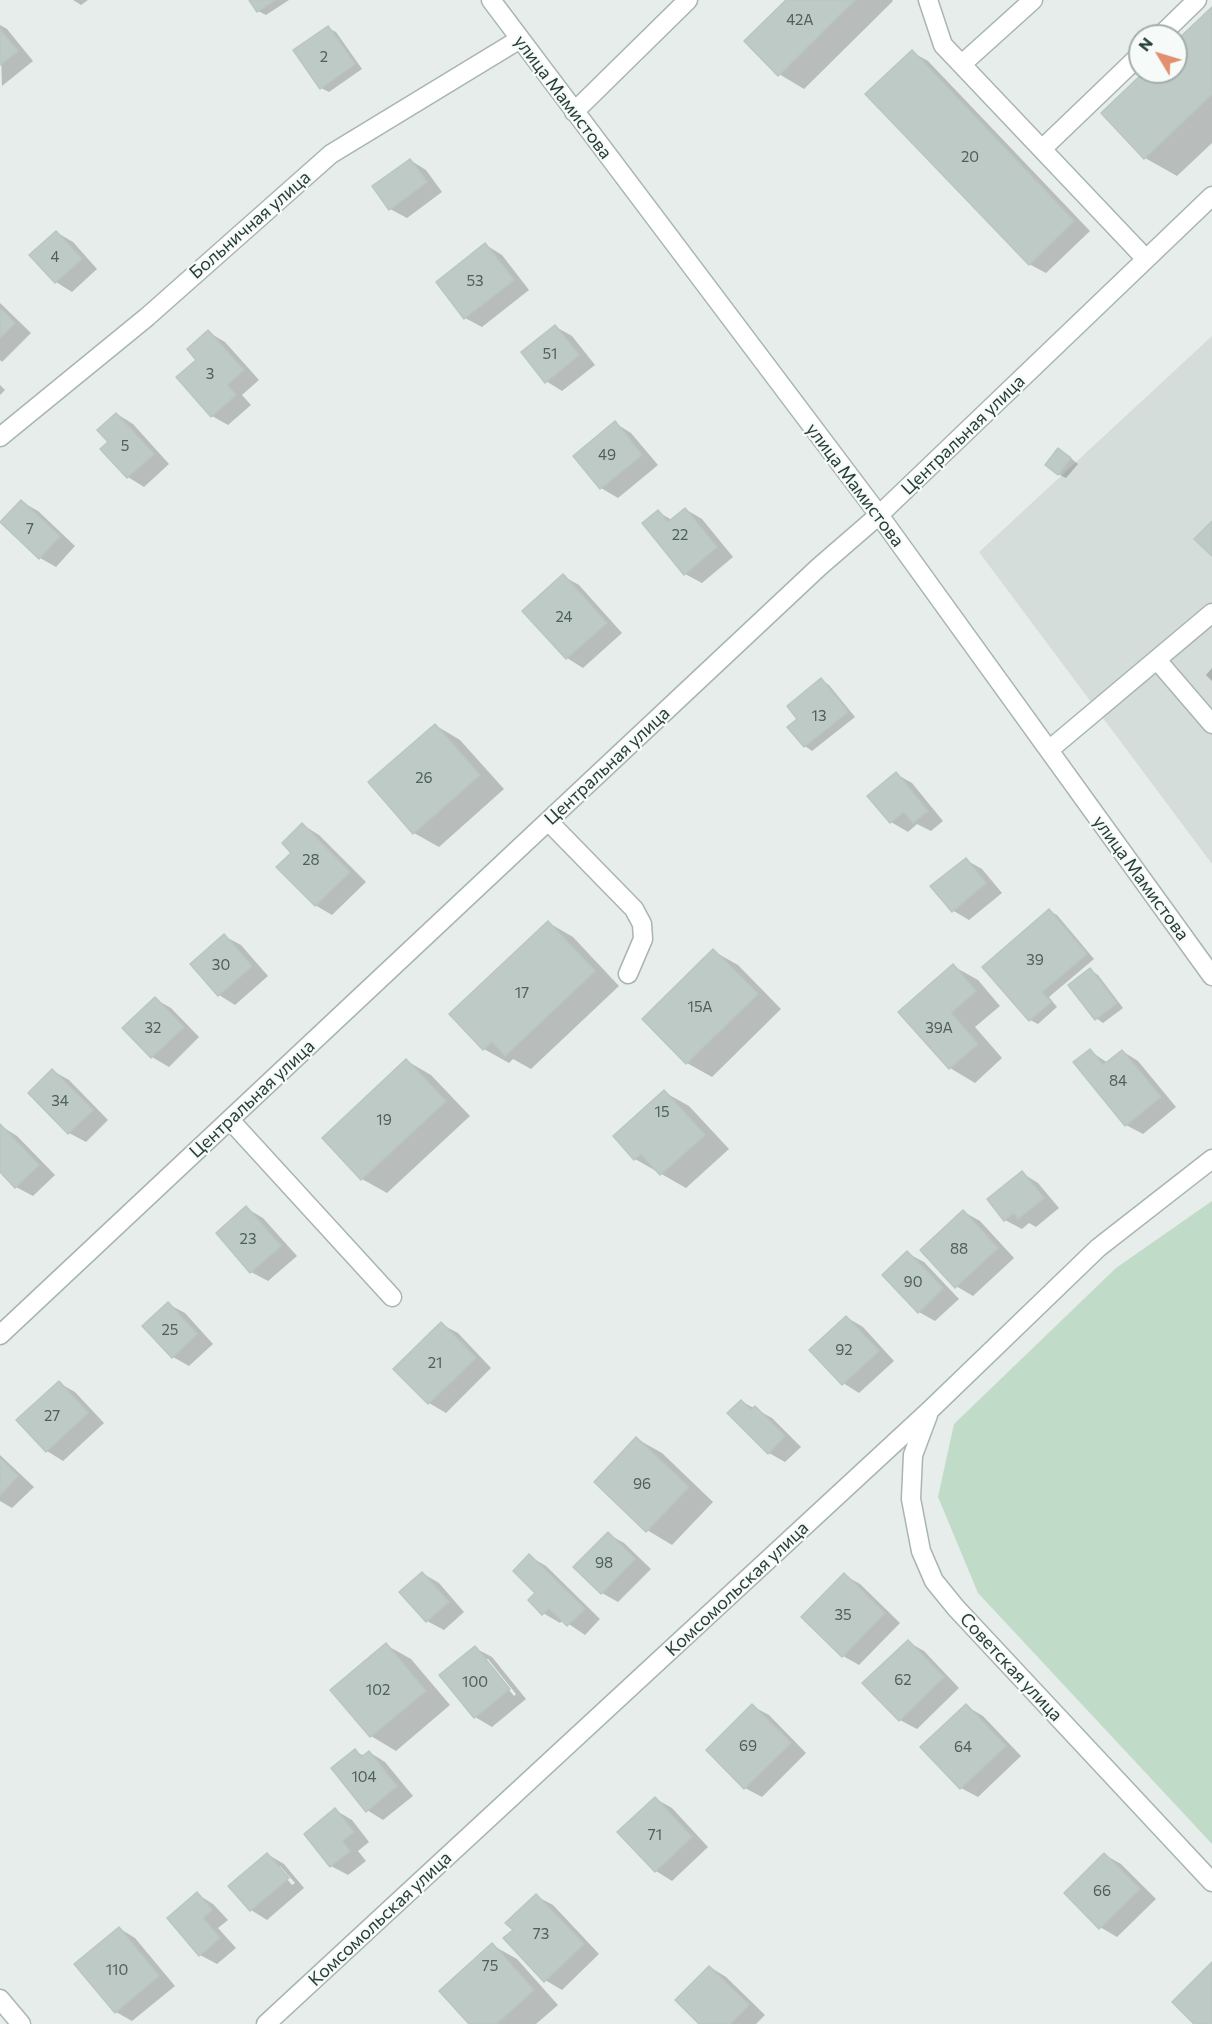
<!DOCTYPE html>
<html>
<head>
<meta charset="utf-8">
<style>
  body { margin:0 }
  #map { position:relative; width:1212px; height:2024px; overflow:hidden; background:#e6edea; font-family:Commissioner,sans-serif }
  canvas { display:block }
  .north { position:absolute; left:1128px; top:24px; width:60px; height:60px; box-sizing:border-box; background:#f6faf8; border:2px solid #a3aeab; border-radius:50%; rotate:308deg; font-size:16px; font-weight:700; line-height:24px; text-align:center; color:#273d38 }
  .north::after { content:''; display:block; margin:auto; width:21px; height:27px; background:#e28f6f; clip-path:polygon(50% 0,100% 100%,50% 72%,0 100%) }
</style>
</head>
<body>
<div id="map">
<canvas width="1212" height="2024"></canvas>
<div class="north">N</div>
</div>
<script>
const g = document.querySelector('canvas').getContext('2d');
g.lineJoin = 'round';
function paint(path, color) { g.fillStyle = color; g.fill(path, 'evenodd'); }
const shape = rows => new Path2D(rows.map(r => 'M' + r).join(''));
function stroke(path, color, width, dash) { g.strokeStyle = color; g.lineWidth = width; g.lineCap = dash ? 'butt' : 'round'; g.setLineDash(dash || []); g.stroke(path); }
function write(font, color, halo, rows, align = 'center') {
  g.font = font + ' Commissioner,sans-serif'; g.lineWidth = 4.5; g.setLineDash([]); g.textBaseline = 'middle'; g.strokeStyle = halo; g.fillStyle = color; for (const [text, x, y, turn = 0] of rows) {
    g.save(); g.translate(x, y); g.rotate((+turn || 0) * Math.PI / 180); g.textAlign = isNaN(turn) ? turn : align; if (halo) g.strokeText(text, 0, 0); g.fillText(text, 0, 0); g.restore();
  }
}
const built = shape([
  [1212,336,1212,864,979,552]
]);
const green = shape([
  [1212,1201,1212,1844,978,1593,938,1497,954,1424,1116,1268]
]);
const shadow = shape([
  [73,0,88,0,81,5],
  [250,0,289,0,266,15,258,11],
  [788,0,892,0,893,1,804,89,779,74],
  [1212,9,1212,143,1177,176,1145,158,1146,72,1176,72,1176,43],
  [0,25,7,29,33,61,2,86],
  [328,28,336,32,362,69,329,92,321,88],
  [912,52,928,61,1090,231,1046,273,1029,264],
  [410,160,426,170,442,192,407,218,390,209],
  [56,232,73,242,97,269,72,292,56,282],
  [486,245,502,255,529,290,482,327,465,318],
  [0,303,31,333,2,362,0,360],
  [556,327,572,336,595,365,562,391,546,381],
  [208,332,225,342,259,380,242,395,251,405,228,425,212,416,198,360],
  [0,385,5,390,0,395],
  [117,414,133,424,169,464,144,487,128,477,111,442],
  [615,423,631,433,658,465,618,498,601,488,575,456],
  [1067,455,1078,464,1066,478,1058,474],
  [22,502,38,511,75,546,56,567,40,558],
  [685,509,702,519,733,557,702,583,685,574,658,512,672,520],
  [563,576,579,585,622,633,583,668,567,658,524,611],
  [1212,668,1212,681,1206,675],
  [821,680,829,685,855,717,812,751,805,746,800,719],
  [435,725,460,740,504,789,439,847,414,833],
  [896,774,912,783,943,821,931,831,917,824,908,832,891,822,869,796],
  [303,825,319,835,366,882,332,915,315,905],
  [966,860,982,869,1002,893,969,920,952,910],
  [1049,911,1057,915,1094,959,1049,997,1057,1007,1038,1024,1030,1020],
  [549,923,573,937,619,986,531,1069,513,1059,509,1063,484,1049,452,1014],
  [224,936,241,945,268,976,235,1005,219,995],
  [713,951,738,965,781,1009,712,1077,687,1063],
  [953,966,978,980,1000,1006,975,1027,1002,1058,975,1083,950,1068,900,1012],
  [1090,970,1098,975,1123,1008,1103,1023,1096,1018],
  [155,999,171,1008,199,1037,169,1067,152,1057,124,1028],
  [1090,1051,1108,1063,1122,1051,1138,1061,1176,1107,1143,1134,1126,1125],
  [407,1061,431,1075,470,1116,387,1193,362,1179],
  [53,1071,69,1080,108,1120,86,1142,69,1133,30,1093],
  [664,1092,689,1106,729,1149,686,1188,635,1159],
  [1,1126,17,1136,55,1175,33,1196,16,1187,0,1170],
  [1022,1173,1038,1183,1059,1208,1036,1227,1029,1223,1022,1229,1005,1220],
  [246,1208,263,1218,297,1256,268,1281,251,1272],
  [964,1212,980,1221,1014,1258,973,1296,956,1286],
  [907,1253,924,1262,959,1299,935,1321,919,1312],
  [168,1304,185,1313,213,1344,189,1366,173,1357],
  [846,1317,863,1327,894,1361,859,1393,843,1383],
  [441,1324,458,1333,491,1368,446,1413,429,1403,395,1369],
  [59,1383,75,1392,104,1423,63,1461,47,1451],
  [741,1401,772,1418,801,1447,785,1462,769,1453],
  [637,1439,662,1453,713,1502,672,1545,647,1530],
  [0,1455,34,1487,12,1508,0,1501],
  [608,1534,624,1543,651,1569,618,1602,602,1593],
  [529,1556,546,1566,600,1619,585,1635,563,1620,560,1623,543,1613],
  [422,1573,439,1583,464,1612,444,1630,427,1621],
  [844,1575,860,1584,900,1623,859,1665,843,1656],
  [908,1642,924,1651,959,1688,917,1729,900,1720],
  [386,1645,411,1659,450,1705,396,1751,371,1736,332,1690],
  [475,1648,492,1657,526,1699,492,1727,475,1717,441,1675],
  [484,1659,488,1659,516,1694,514,1696],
  [752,1706,769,1715,806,1753,762,1797,745,1788],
  [966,1706,983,1716,1021,1756,978,1797,961,1788,923,1747],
  [355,1751,364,1756,369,1752,385,1762,413,1796,383,1820,367,1810],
  [656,1799,672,1808,708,1847,672,1881,656,1871],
  [335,1810,352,1820,369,1842,358,1851,366,1861,348,1875,331,1866],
  [267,1854,284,1864,304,1888,267,1920,251,1910],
  [276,1866,280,1866,295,1883,292,1885],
  [1105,1855,1121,1864,1156,1899,1117,1937,1100,1927],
  [197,1894,213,1904,228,1920,218,1928,236,1948,217,1964,200,1955],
  [536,1896,553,1905,599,1954,562,1990,545,1980,515,1930],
  [119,1928,135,1938,175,1986,132,2021,116,2012],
  [492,1945,517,1959,558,2005,536,2024,471,2024],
  [710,1967,726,1977,765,2015,756,2024,701,2024]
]);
const building = shape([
  [249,0,275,0,257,12,249,0],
  [786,0,855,0,778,76,744,41,786,0],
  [1212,7,1212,94,1144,159,1101,113,1144,72,1176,72,1176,41,1212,7],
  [328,26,355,64,320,89,293,50,328,26],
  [0,29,18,51,0,65,0,29],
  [912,50,1074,221,1029,265,865,94,912,50],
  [410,159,427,182,389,210,372,186,410,159],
  [56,231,82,259,55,283,29,255,56,231],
  [485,243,514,280,464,319,436,282,485,243],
  [0,308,15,323,0,338,0,308],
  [555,325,579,355,545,383,521,352,555,325],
  [208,330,244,370,227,385,236,395,211,417,176,377,196,360,187,349,208,330],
  [116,413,154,454,127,478,100,449,108,442,97,430,116,413],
  [615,421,642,455,600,489,573,456,615,421],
  [1058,448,1071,458,1058,475,1045,465,1058,448],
  [21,500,60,536,39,559,0,522,21,500],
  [685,508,717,547,684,575,642,523,658,510,668,522,685,508],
  [1212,521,1212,556,1194,539,1212,521],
  [563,574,607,623,566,659,522,611,563,574],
  [821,678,848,712,804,747,787,727,797,719,787,706,821,678],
  [435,724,480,775,413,834,368,782,435,724],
  [896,772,928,811,913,823,904,812,890,823,867,796,896,772],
  [302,823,350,872,315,906,276,867,291,853,282,843,302,823],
  [966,858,986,883,952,912,930,886,966,858],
  [1049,909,1087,954,1042,992,1051,1002,1029,1021,982,967,1049,909],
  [548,921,595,971,505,1056,492,1042,483,1050,449,1014,548,921],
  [224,934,252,966,218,996,190,964,224,934],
  [713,949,758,994,686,1064,642,1019,713,949],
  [953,964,976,991,951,1013,978,1044,949,1069,898,1012,953,964],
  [1090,968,1117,1003,1095,1020,1068,985,1090,968],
  [155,997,184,1027,151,1058,122,1028,155,997],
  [1090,1049,1103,1065,1122,1050,1161,1097,1125,1126,1073,1062,1090,1049],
  [406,1059,446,1101,361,1180,322,1138,406,1059],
  [52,1069,93,1110,68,1134,28,1093,52,1069],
  [664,1090,705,1135,660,1175,641,1154,634,1160,613,1136,664,1090],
  [0,1124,39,1165,15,1188,0,1172,0,1124],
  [1022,1171,1044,1198,1018,1219,1014,1213,1004,1221,987,1199,1022,1171],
  [246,1206,281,1246,250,1273,216,1233,246,1206],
  [963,1210,998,1248,955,1288,920,1250,963,1210],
  [907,1251,943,1288,918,1313,882,1275,907,1251],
  [168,1302,197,1334,172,1358,142,1326,168,1302],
  [846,1316,879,1351,842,1385,809,1350,846,1316],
  [441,1322,476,1358,428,1404,393,1369,441,1322],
  [59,1381,88,1413,46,1452,16,1420,59,1381],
  [741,1400,751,1410,755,1406,785,1436,768,1454,727,1413,741,1400],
  [636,1437,689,1487,646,1532,594,1482,636,1437],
  [0,1458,18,1476,0,1495,0,1458],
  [608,1532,635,1559,601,1594,573,1567,608,1532],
  [529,1554,585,1609,567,1626,549,1608,542,1615,528,1600,535,1593,513,1571,529,1554],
  [422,1572,449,1602,426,1622,399,1592,422,1572],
  [844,1573,885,1613,842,1657,801,1617,844,1573],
  [908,1640,944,1677,899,1721,862,1683,908,1640],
  [386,1643,426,1691,370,1737,330,1690,386,1643],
  [475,1646,510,1689,474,1718,439,1675,475,1646],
  [752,1704,791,1743,744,1789,706,1750,752,1704],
  [966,1704,1006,1746,960,1789,920,1747,966,1704],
  [355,1749,361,1757,369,1751,397,1786,366,1812,331,1768,355,1749],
  [655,1797,692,1837,655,1872,617,1832,655,1797],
  [335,1808,354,1832,342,1841,350,1851,330,1867,304,1834,335,1808],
  [267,1853,289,1878,250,1911,228,1886,267,1853],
  [1104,1853,1140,1889,1099,1929,1064,1893,1104,1853],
  [197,1892,212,1910,203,1918,220,1938,199,1956,167,1918,197,1892],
  [536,1894,584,1944,544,1982,503,1938,513,1930,505,1923,536,1894],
  [119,1927,159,1976,115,2013,74,1964,119,1927],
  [492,1943,534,1990,496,2024,469,2024,439,1991,492,1943],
  [1212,1962,1212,2024,1194,2024,1172,2002,1212,1962],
  [709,1966,749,2005,730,2024,699,2024,675,2000,709,1966]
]);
const minor = shape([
  [491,0,879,515,1212,976],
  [928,0,943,45,1146,259],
  [1160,36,1197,0],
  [962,64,1033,0],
  [574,112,688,0],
  [1042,149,1140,55],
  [0,437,147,317,331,154,520,39],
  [1157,660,1212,724],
  [1049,750,1212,613],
  [548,821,634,909,642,924,643,939,628,974],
  [230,1120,392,1297],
  [0,1335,819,567,879,515,1212,196],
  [928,1415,913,1455,911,1499,921,1551,934,1581,956,1608,1212,1882],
  [0,1999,21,2024],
  [266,2024,930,1410,1098,1248,1212,1159]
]);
const numberNames = [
  ["42А",800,20],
  ["2",324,57],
  ["20",970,157],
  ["4",55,257],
  ["53",475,281],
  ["51",550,354],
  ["3",210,374],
  ["5",125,446],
  ["49",607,455],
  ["7",30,529],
  ["22",680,535],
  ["24",564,617],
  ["13",819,716],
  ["26",424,778],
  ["28",311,860],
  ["39",1035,960],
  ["30",221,965],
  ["17",522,993],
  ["15А",700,1007],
  ["32",153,1028],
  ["39А",939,1028],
  ["84",1118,1081],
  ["34",60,1101],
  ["15",662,1112],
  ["19",384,1120],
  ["23",248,1239],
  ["88",959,1249],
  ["90",913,1282],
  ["25",170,1330],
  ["92",844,1350],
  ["21",435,1363],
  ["27",52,1416],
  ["96",642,1484],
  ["98",604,1563],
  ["35",843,1615],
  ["62",903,1680],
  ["100",475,1682],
  ["102",378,1690],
  ["69",748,1746],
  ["64",963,1747],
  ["104",364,1777],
  ["71",655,1835],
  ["66",1102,1891],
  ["73",541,1934],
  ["75",490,1966],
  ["110",117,1970]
];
const streetNames = [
  ["улица Мамистова",563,97,53],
  ["Больничная улица",250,225,-41],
  ["Центральная улица",963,435,-44],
  ["улица Мамистова",855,485,53],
  ["Центральная улица",607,766,-43],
  ["улица Мамистова",1141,878,54],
  ["Центральная улица",252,1099,-43],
  ["Комсомольская улица",737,1589,-43],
  ["Советская улица",1011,1667,47],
  ["Комсомольская улица",380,1919,-43]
];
paint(built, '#d4ddd9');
paint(green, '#c1dbc9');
paint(shadow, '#0003');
paint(building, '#becac6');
stroke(building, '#b9c6c1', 1.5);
stroke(minor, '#a9b5b1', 21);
stroke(minor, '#fff', 18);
write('15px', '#4d605c', null, numberNames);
write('18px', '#273d38', '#f6faf8', streetNames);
</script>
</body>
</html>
